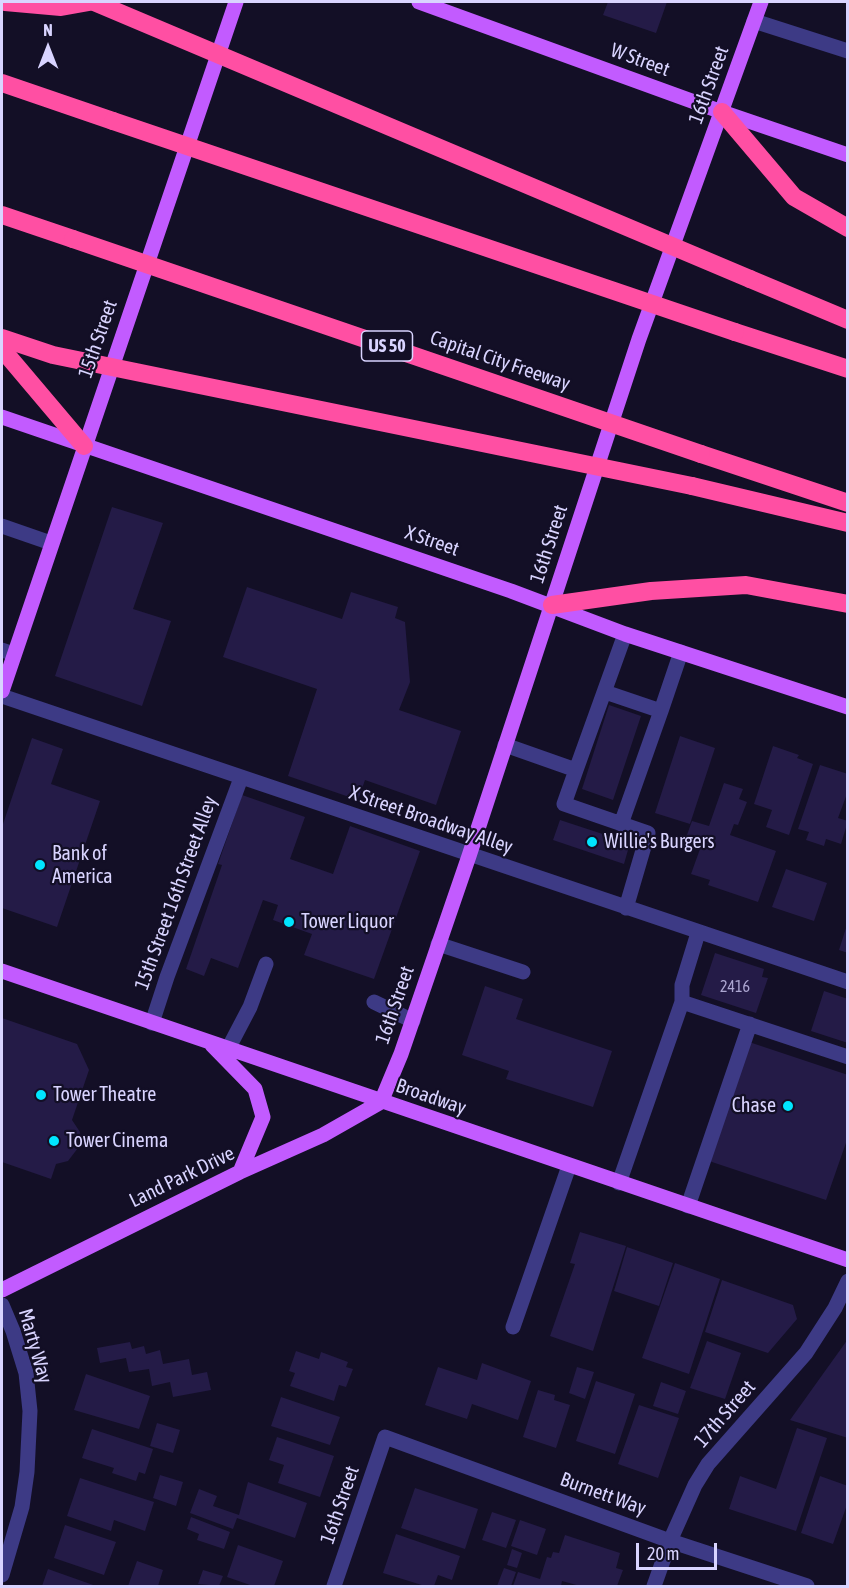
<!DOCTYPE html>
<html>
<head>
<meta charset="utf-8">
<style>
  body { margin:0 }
  #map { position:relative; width:849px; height:1588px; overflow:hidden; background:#130f26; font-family:"Asap Condensed",sans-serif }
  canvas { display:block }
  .frame { position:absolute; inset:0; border:3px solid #d9d4ff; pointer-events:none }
  .north { position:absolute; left:18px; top:18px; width:60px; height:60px; -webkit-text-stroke:4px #130f26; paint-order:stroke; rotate:0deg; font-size:16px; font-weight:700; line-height:24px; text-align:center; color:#d9d4ff }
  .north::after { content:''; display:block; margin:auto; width:21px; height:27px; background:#d9d4ff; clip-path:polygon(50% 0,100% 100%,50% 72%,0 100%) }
  .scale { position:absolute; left:636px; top:1543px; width:81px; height:27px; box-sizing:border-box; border:3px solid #d9d4ff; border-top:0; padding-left:8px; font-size:18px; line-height:21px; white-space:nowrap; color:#d9d4ff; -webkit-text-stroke:4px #130f26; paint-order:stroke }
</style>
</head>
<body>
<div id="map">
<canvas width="849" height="1588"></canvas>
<div class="frame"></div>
<div class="north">N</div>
<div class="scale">20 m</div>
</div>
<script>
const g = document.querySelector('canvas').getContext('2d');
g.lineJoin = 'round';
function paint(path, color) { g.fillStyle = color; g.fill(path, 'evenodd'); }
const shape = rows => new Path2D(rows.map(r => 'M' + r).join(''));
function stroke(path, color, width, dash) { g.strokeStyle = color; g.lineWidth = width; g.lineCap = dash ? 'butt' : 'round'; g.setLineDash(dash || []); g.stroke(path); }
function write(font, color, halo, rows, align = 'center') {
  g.font = font + ' "Asap Condensed",sans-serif'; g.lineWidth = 4.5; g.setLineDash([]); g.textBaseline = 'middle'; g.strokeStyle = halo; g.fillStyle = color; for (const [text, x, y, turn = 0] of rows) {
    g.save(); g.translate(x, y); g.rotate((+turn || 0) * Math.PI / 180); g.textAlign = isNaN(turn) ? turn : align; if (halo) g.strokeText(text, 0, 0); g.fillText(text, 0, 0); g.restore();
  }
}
const building = shape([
  [608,2,667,2,656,33,603,15],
  [112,507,163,523,133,609,171,621,142,706,55,676],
  [247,587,342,619,351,592,398,607,395,618,405,622,410,682,399,710,461,731,436,805,365,780,358,800,288,776,317,689,223,657],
  [609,705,641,716,613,800,582,789],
  [680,736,715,748,690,824,655,813],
  [32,738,63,749,51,784,100,801,57,927,2,908,2,827],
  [773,746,799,755,797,758,813,764,789,835,766,827,772,810,754,804],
  [820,765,848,774,848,791,838,818,848,821,841,844,826,839,824,846,806,840,809,832,798,829],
  [724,783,743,789,739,799,747,802,738,825,734,824,730,835,776,851,758,902,708,885,710,880,691,874,700,849,684,843,692,821,709,826],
  [242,795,305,817,290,859,333,874,350,826,420,851,374,979,304,955,312,934,273,920,278,905,263,900,238,968,211,958,204,976,186,969,222,865,218,864],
  [560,820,630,843,624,864,553,840],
  [786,869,827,883,814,921,772,907],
  [847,925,848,925,848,953,839,950],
  [715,953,764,969,762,977,768,978,756,1013,701,995],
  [485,986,523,999,516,1019,612,1051,593,1107,506,1079,509,1071,462,1055],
  [824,991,848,999,848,1043,811,1031],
  [2,1018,77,1044,89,1070,72,1120,80,1132,78,1148,68,1161,56,1164,51,1179,2,1162],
  [749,1042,848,1075,848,1137,826,1200,709,1161],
  [580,1232,626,1246,593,1351,550,1336,575,1264,570,1263],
  [627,1247,673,1263,659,1306,614,1291],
  [675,1263,720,1279,689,1374,642,1358],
  [722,1280,793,1305,797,1319,768,1353,705,1332],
  [848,1339,848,1438,790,1420],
  [707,1341,741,1353,725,1399,690,1388],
  [130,1342,132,1349,144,1346,146,1354,160,1350,163,1364,189,1359,192,1375,207,1372,211,1390,173,1397,170,1382,152,1386,149,1369,129,1372,126,1358,100,1363,97,1348],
  [296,1351,319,1359,321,1352,348,1362,346,1367,353,1369,346,1387,339,1385,334,1401,290,1386,295,1373,289,1371],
  [482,1363,531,1381,518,1420,472,1404,467,1419,425,1405,438,1367,477,1380],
  [577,1367,594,1372,585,1399,569,1393],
  [86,1374,150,1396,139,1429,74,1410],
  [596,1381,635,1394,615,1454,576,1441],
  [661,1382,686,1391,678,1414,653,1406],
  [538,1390,555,1395,554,1400,570,1405,556,1448,523,1437],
  [281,1397,340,1417,330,1445,271,1426],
  [639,1405,679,1418,658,1478,618,1464],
  [157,1423,180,1430,173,1453,150,1446],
  [797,1428,827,1438,796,1531,729,1509,740,1476,776,1489],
  [92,1429,153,1449,145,1474,139,1472,136,1481,112,1473,114,1468,82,1458],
  [277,1437,334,1456,320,1497,278,1483,284,1465,269,1460],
  [160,1475,183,1482,176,1506,153,1498],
  [820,1476,848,1486,848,1502,833,1544,801,1533],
  [80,1478,154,1502,145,1531,114,1520,111,1531,67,1516],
  [248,1482,307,1503,295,1538,237,1518,233,1529,190,1513,199,1489,217,1496,213,1506,239,1515],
  [415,1488,478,1509,465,1549,401,1528],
  [492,1512,516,1520,506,1548,482,1540],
  [191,1517,230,1532,224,1549,197,1540,199,1534,187,1529],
  [520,1520,546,1529,537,1555,511,1546],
  [65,1525,116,1542,104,1575,54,1558],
  [396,1534,460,1556,452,1580,438,1575,434,1586,425,1586,383,1573],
  [565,1535,620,1553,616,1568,623,1570,617,1586,580,1586,562,1581,561,1586,513,1586,518,1572,540,1579,547,1557,551,1558,553,1552,559,1553],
  [238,1545,283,1561,274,1586,253,1586,227,1577],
  [512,1549,522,1553,517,1568,507,1565],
  [137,1561,163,1570,158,1586,128,1586],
  [504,1568,516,1572,511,1586,497,1586],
  [48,1569,96,1586,42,1586],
  [203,1570,223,1576,219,1586,198,1584]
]);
const minor = shape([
  [754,21,848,51],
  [2,526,51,543],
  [2,650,14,654],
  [605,692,661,711,621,824],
  [2,696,848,982],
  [661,711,681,652],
  [505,745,576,770,564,804,648,833,626,908],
  [576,770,625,634],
  [438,944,523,972],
  [374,1002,413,1021],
  [682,1002,848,1057],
  [152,1023,167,977,241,778],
  [228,1049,250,1007,266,964],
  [619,1183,682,1002,682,985,698,933],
  [688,1206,750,1024],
  [2,1305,13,1331,26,1373,30,1411,27,1472,22,1507,2,1575],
  [513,1327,569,1166],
  [334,1586,385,1437,670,1541,807,1586],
  [654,1586,670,1541,695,1485,708,1464,806,1353,835,1308,848,1281]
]);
const major = shape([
  [419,2,722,112,848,155],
  [2,417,511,591,625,634,848,707],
  [2,691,236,2],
  [2,971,848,1260],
  [212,1045,255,1089,263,1117,240,1172],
  [381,1102,401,1054,469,856,639,339,761,2],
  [2,1290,240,1172,323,1135,381,1102]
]);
const highway = shape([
  [5,2,61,7,89,2],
  [2,83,113,121],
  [722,112,794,197,848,228],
  [2,215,73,239],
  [750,279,848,320],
  [735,332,848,369],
  [2,349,84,446],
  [701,454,848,503],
  [692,486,848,523],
  [552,605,651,591,746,585,848,604]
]);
const highwayBridge = shape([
  [94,2,750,279],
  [113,121,735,332],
  [73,239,701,454],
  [2,338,53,355,692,486]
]);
const markers = [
  [592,842,6,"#00e5ff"],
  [40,865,6,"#00e5ff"],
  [289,922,6,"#00e5ff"],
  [41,1095,6,"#00e5ff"],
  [788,1106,6,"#00e5ff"],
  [54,1141,6,"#00e5ff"]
];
const numberNames = [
  ["2416",735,987]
];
const shields = [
  [387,346,51]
];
const shieldNames = [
  ["US 50",387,346]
];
const streetNames = [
  ["W Street",640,60,20],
  ["16th Street",709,85,-70],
  ["15th Street",98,339,-71],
  ["Capital City Freeway",500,361,19],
  ["X Street",432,541,19],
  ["16th Street",549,544,-72],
  ["X Street Broadway Alley",431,820,19],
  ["15th Street 16th Street Alley",176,893,-70],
  ["16th Street",395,1005,-71],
  ["Broadway",431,1097,19],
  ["Land Park Drive",182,1177,-26],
  ["Marty Way",35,1346,74],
  ["17th Street",725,1414,-49],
  ["Burnett Way",603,1494,20],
  ["16th Street",340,1505,-71]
];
const poiNames = [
  ["Willie's Burgers",604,842],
  ["Bank of",52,854],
  ["America",52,877],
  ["Tower Liquor",301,922],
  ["Tower Theatre",53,1095],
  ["Chase",776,1106,"right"],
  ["Tower Cinema",66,1141]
];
paint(building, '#241b47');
stroke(minor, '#3d3a85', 15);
stroke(major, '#c25bff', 15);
stroke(highway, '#ff4fa3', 18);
stroke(highwayBridge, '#ff4fa3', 18);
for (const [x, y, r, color] of markers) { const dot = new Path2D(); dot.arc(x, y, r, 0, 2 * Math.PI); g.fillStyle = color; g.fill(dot); stroke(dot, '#130f26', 2); }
write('16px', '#aca6d1', null, numberNames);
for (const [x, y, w] of shields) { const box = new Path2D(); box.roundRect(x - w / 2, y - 15, w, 30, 4.5); g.fillStyle = '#130f26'; g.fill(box); stroke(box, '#d9d4ff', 1.5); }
write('bold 18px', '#d9d4ff', null, shieldNames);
write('20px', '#d9d4ff', '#130f26', streetNames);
write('20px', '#d9d4ff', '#130f26', poiNames, 'left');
</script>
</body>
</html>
